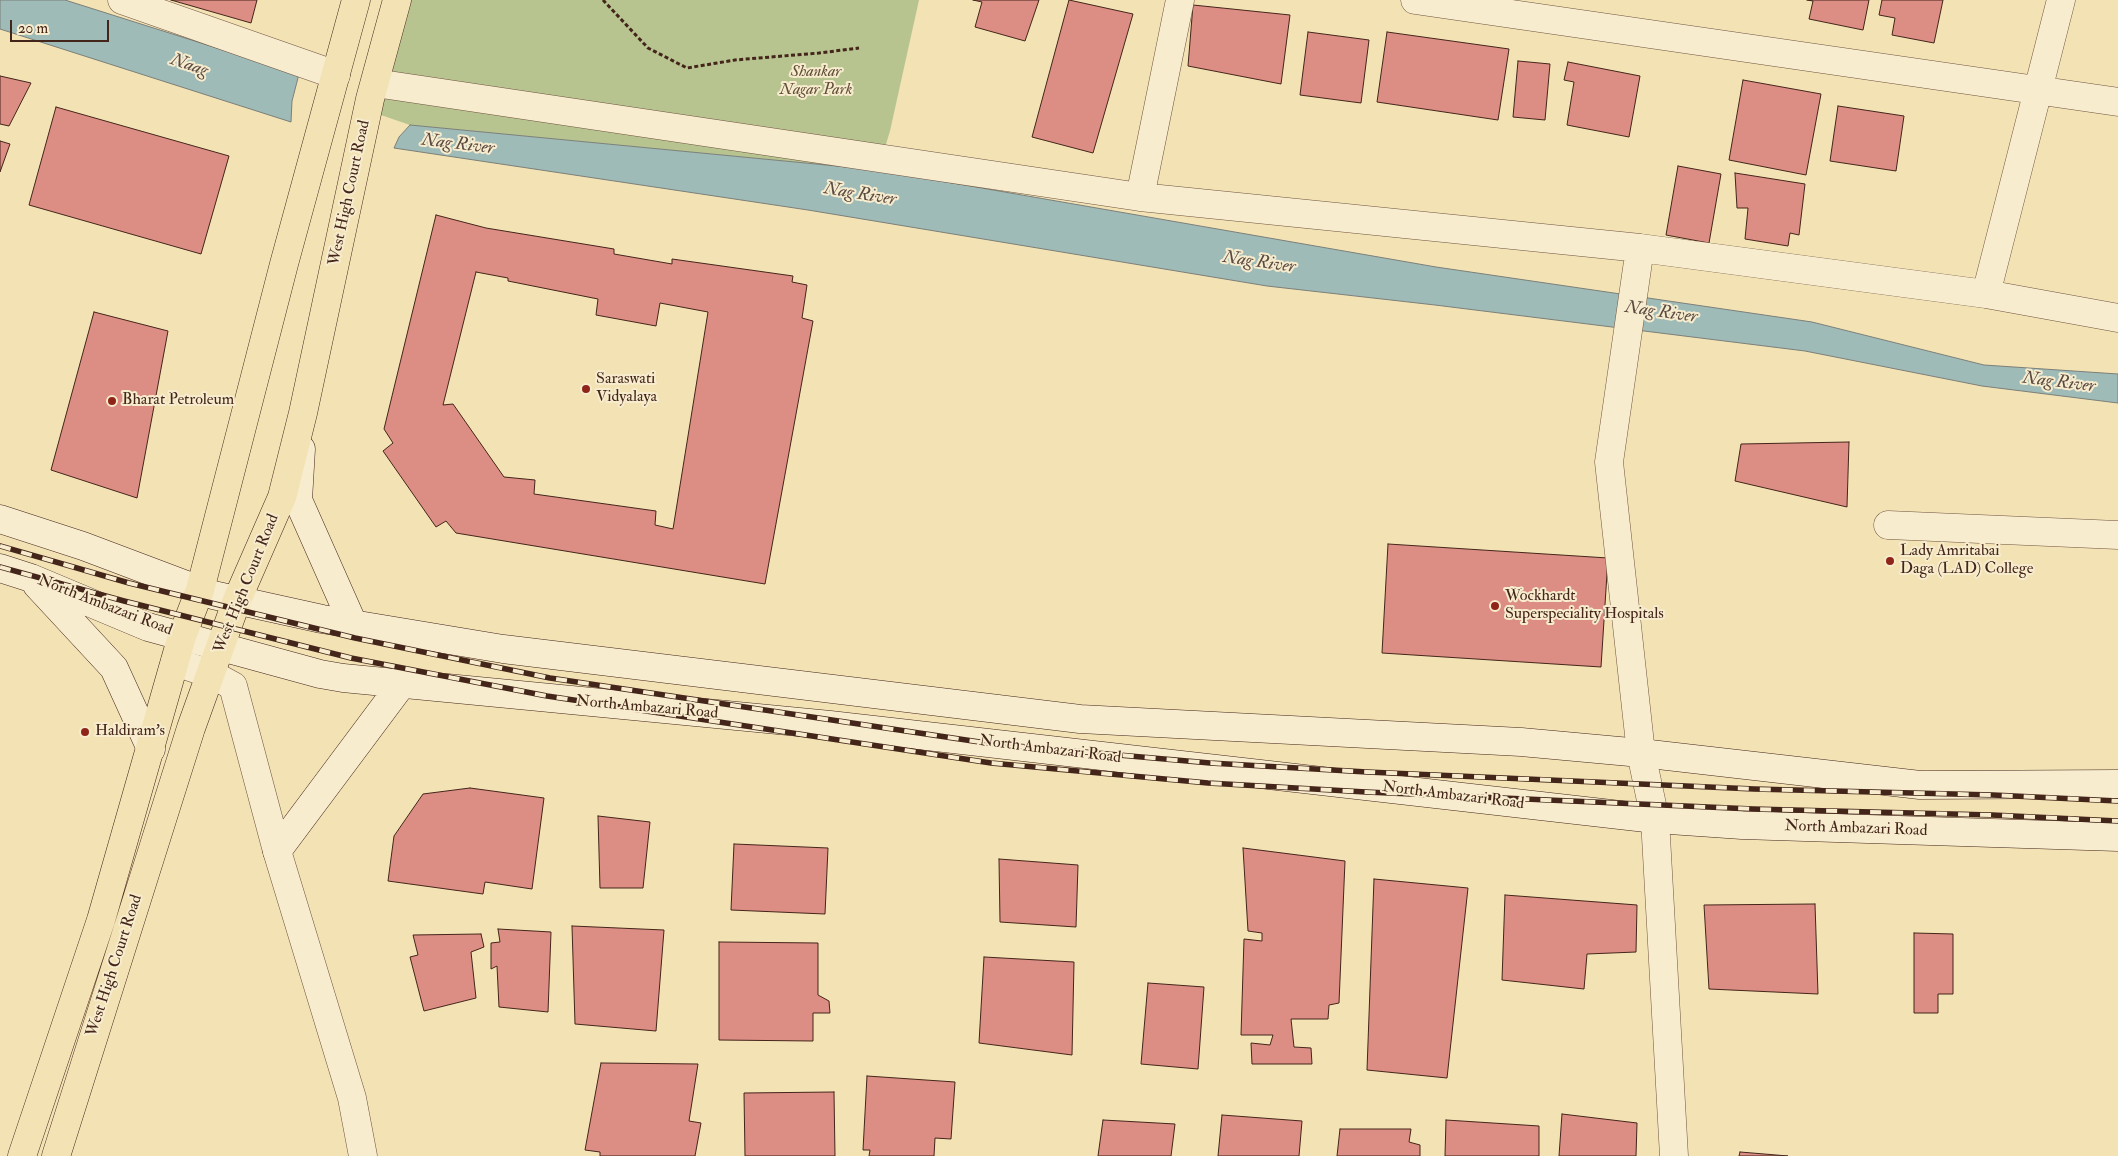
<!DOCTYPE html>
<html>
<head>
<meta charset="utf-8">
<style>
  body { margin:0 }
  #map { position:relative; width:2118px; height:1156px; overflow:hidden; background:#f2e2b4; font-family:"IM FELL Double Pica",serif }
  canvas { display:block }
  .scale { position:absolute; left:10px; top:20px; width:99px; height:22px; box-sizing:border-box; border:2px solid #44251a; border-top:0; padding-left:6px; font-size:15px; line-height:18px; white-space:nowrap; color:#44251a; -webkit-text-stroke:4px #f7ecce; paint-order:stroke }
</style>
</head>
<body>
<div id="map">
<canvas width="2118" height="1156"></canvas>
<div class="scale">20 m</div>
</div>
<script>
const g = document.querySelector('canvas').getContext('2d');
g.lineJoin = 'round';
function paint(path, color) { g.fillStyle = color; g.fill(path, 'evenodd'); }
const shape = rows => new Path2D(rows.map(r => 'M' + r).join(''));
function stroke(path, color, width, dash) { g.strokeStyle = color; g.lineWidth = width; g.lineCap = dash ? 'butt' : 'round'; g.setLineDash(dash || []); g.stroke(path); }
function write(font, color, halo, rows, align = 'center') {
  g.font = font + ' "IM FELL Double Pica",serif'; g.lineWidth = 4; g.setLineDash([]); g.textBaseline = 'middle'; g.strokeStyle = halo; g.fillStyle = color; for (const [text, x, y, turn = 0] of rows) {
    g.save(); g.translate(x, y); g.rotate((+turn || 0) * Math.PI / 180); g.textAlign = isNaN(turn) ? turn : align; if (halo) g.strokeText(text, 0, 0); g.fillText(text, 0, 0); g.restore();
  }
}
const green = shape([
  [404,0,919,0,890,131,878,170,410,125,378,114]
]);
const water = shape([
  [0,0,65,0,299,74,292,101,291,122,0,29,0,0],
  [410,125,878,170,1436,267,1812,322,1984,365,2118,374,2118,403,1982,386,1805,351,1435,305,1267,286,808,210,394,148,399,137,410,125]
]);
const building = shape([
  [171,0,257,0,251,23,171,0],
  [973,0,1039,0,1025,41,975,27,982,2,973,0],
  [1069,0,1133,14,1093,153,1032,137,1069,0],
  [1807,0,1869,0,1863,30,1809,19,1813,1,1807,0],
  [1882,0,1943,0,1934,43,1892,35,1895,18,1879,15,1882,0],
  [1193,5,1290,15,1281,84,1188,66,1193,5],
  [1308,32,1369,40,1361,103,1300,95,1308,32],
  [1387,32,1509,49,1498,120,1377,102,1387,32],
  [1518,61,1550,64,1545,120,1513,117,1518,61],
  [1568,62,1640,76,1629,137,1567,125,1574,82,1564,80,1568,62],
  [0,76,31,83,9,126,0,124,0,76],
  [1743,80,1821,94,1806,175,1729,160,1743,80],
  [1838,106,1904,116,1896,171,1830,161,1838,106],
  [56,107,229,156,201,254,29,205,56,107],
  [0,141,10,144,0,172,0,141],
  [1678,166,1721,174,1709,243,1666,235,1678,166],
  [1735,173,1805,184,1799,235,1790,233,1788,246,1745,239,1748,208,1737,208,1735,173],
  [436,215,486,228,614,249,614,254,672,264,672,259,793,276,792,282,807,285,802,318,813,321,765,584,456,533,446,521,436,527,383,451,393,443,384,429,436,215],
  [476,272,508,278,508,281,598,299,596,315,656,326,660,303,708,312,673,529,655,525,656,511,534,494,535,480,504,477,453,404,443,405,476,272],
  [94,312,168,331,137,498,51,470,94,312],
  [1849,442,1847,507,1735,481,1741,444,1849,442],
  [1388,544,1608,558,1601,667,1382,653,1388,544],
  [470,788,544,798,532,889,485,882,483,894,388,881,394,836,423,794,470,788],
  [598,816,650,822,643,888,600,888,598,816],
  [734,844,828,848,825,914,731,910,734,844],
  [1243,848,1345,861,1339,1003,1329,1005,1328,1019,1291,1019,1294,1047,1311,1048,1312,1064,1252,1064,1251,1043,1270,1045,1273,1035,1241,1035,1244,939,1262,941,1262,933,1248,931,1243,848],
  [999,859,1078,865,1076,927,1000,922,999,859],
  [1374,879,1468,888,1447,1078,1367,1070,1374,879],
  [1505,895,1637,905,1636,952,1587,954,1584,989,1502,980,1505,895],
  [1815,904,1818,994,1709,989,1704,905,1815,904],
  [572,926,664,930,656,1031,575,1024,572,926],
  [498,929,551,932,548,1012,499,1007,497,966,491,969,491,943,500,942,498,929],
  [1914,933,1953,934,1953,994,1938,994,1938,1013,1914,1013,1914,933],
  [481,934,484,947,471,952,476,998,424,1011,410,957,418,955,413,935,481,934],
  [719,942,818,943,818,995,829,1001,830,1013,813,1013,813,1041,719,1040,719,942],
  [984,957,1074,962,1072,1055,979,1043,984,957],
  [1148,983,1204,987,1198,1069,1141,1064,1148,983],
  [601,1063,698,1064,689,1121,701,1123,695,1156,600,1156,600,1152,585,1150,601,1063],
  [867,1076,955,1082,951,1139,935,1138,934,1156,869,1156,870,1150,863,1150,867,1076],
  [834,1092,835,1156,745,1156,744,1093,834,1092],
  [1562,1114,1637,1123,1636,1156,1559,1156,1562,1114],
  [1222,1115,1302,1121,1299,1156,1218,1156,1222,1115],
  [1103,1120,1175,1124,1171,1156,1098,1156,1103,1120],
  [1446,1120,1539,1126,1539,1156,1445,1156,1446,1120],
  [1340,1129,1411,1129,1409,1142,1420,1145,1420,1156,1337,1156,1340,1129],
  [1740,1152,1788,1156,1739,1156,1740,1152]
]);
const path = shape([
  [603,0,648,48,687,68,735,60,819,53,859,48]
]);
const minor = shape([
  [122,0,336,75],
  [1415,0,2118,102],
  [375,83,1140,197,1640,248,1986,294,2118,318],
  [1140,197,1180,0],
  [1640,248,1609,462,1641,753,1655,819,1674,1156],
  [1986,294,2061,0],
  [1888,525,2118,535]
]);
const tertiary = shape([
  [175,662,211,674,233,686,277,851,352,1098,363,1156]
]);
const secondary = shape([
  [301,449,298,500,353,624],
  [0,519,83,546,213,595,322,619,503,649,1080,719,1521,742,1641,753,1920,785,2118,784],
  [0,568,31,578,148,627,320,674,343,678,830,725,1655,819,1742,825,2118,837],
  [37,585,114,668,151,749],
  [277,851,401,685]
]);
const primary = shape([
  [22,1156,101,920,182,636,200,590,284,264,356,0],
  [56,1156,191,728,237,600,282,497,303,413,370,99,397,0]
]);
const rail = shape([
  [0,546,129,583,355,638,550,678,993,744,1210,763,1367,772,1754,789,1993,795,2118,801],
  [0,567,124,601,351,658,547,696,991,763,1208,783,1366,792,1753,809,1992,815,2118,821]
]);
const markers = [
  [586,389,5,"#8f2418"],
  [112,401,5,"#8f2418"],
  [1890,561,5,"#8f2418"],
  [1495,606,5,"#8f2418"],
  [85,732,5,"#8f2418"]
];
const parkNames = [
  ["Shankar",816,73],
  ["Nagar Park",816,91]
];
const streetNames = [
  ["West High Court Road",350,193,-78],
  ["West High Court Road",247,584,-68],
  ["North Ambazari Road",105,606,21],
  ["North Ambazari Road",647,708,5],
  ["North Ambazari Road",1050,750,7],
  ["North Ambazari Road",1453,796,7],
  ["North Ambazari Road",1856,829,2],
  ["West High Court Road",115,966,-72]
];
const poiNames = [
  ["Saraswati",596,380],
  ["Vidyalaya",596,398],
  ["Bharat Petroleum",122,401],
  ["Lady Amritabai",1900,552],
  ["Daga (LAD) College",1900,570],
  ["Wockhardt",1505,597],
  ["Superspeciality Hospitals",1505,615],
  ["Haldiram's",95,732]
];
const waterNames = [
  ["Naag",189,66,19],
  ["Nag River",458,145,7],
  ["Nag River",860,195,9],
  ["Nag River",1259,263,8],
  ["Nag River",1661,313,8],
  ["Nag River",2059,383,7]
];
paint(green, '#b7c490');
paint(water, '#9fbbb8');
stroke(water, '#7b7f79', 1);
paint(building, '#dc8d84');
stroke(building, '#44251a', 1);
stroke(minor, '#705440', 29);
stroke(tertiary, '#705440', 29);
stroke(secondary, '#44251a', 29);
stroke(primary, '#44251a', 29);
stroke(path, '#44251a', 3, [4, 2.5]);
stroke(minor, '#f7ecce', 28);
stroke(tertiary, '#f7ecce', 28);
stroke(secondary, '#f7ecce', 28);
stroke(primary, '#f2e2b4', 28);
stroke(rail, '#44251a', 5.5);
stroke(rail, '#f7ecce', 4, [11]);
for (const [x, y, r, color] of markers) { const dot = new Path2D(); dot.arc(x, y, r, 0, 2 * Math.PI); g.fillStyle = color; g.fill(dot); stroke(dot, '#f7ecce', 2); }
write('italic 16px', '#614d38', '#f7ecce', parkNames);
write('16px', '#44251a', '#f7ecce', streetNames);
write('16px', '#44251a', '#f7ecce', poiNames, 'left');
write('italic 18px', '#5b4a42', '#f7ecce', waterNames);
</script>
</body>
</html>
